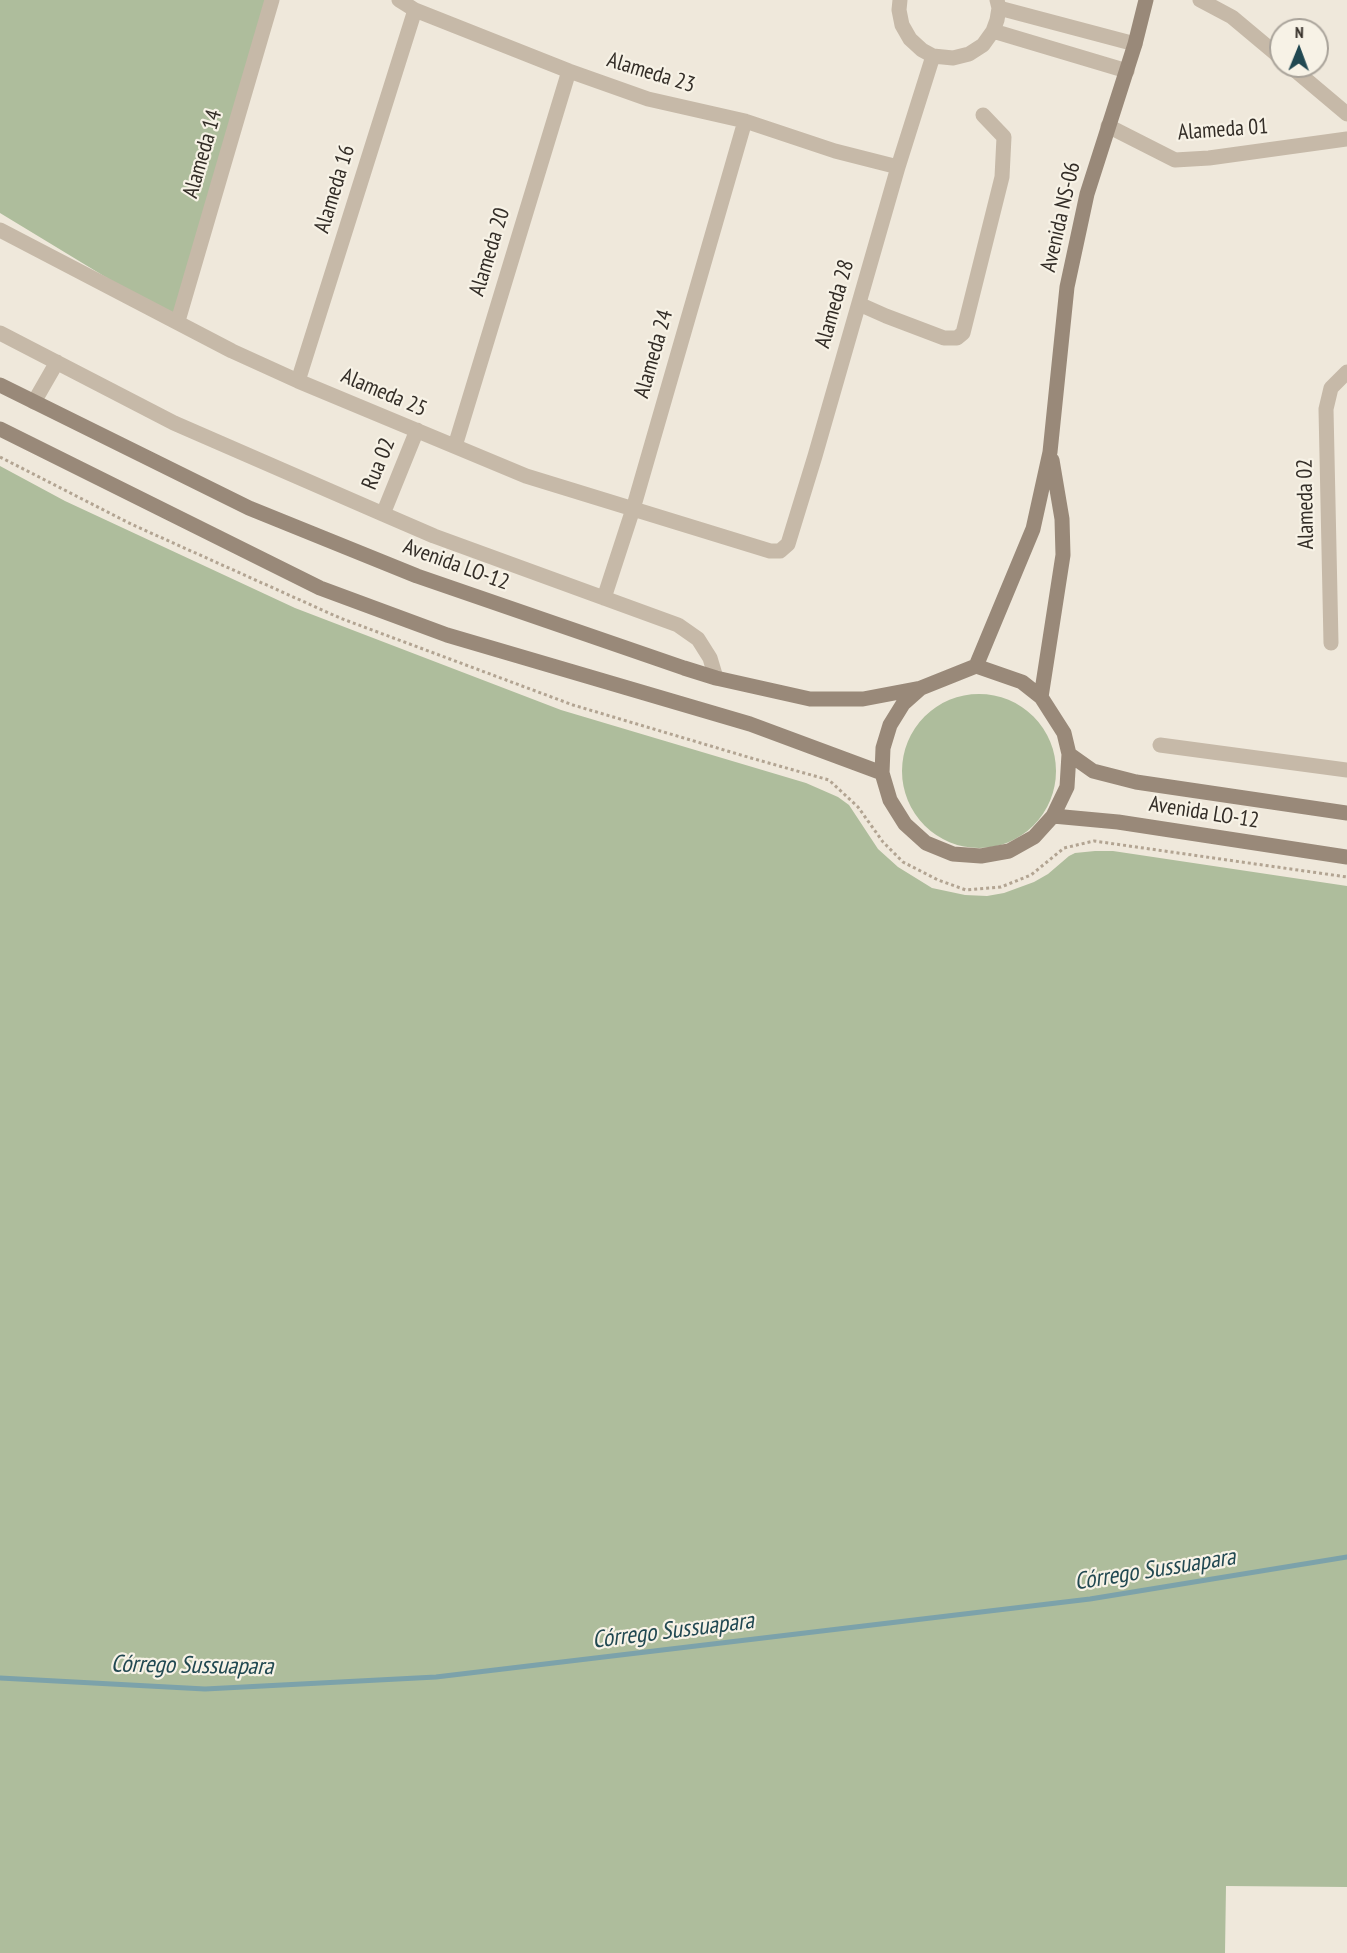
<!DOCTYPE html>
<html>
<head>
<meta charset="utf-8">
<style>
  body { margin:0 }
  #map { position:relative; width:1347px; height:1953px; overflow:hidden; background:#efe8db; font-family:"PT Sans Narrow",sans-serif }
  canvas { display:block }
  .north { position:absolute; left:1269px; top:18px; width:60px; height:60px; box-sizing:border-box; background:#f7f2e6; border:2px solid #a9a39a; border-radius:50%; rotate:1deg; font-size:16px; font-weight:700; line-height:24px; text-align:center; color:#332d27 }
  .north::after { content:''; display:block; margin:auto; width:21px; height:27px; background:#214851; clip-path:polygon(50% 0,100% 100%,50% 72%,0 100%) }
</style>
</head>
<body>
<div id="map">
<canvas width="1347" height="1953"></canvas>
<div class="north">N</div>
</div>
<script>
const g = document.querySelector('canvas').getContext('2d');
g.lineJoin = 'round';
function paint(path, color) { g.fillStyle = color; g.fill(path, 'evenodd'); }
const shape = rows => new Path2D(rows.map(r => 'M' + r).join(''));
function stroke(path, color, width, dash) { g.strokeStyle = color; g.lineWidth = width; g.lineCap = dash ? 'butt' : 'round'; g.setLineDash(dash || []); g.stroke(path); }
function write(font, color, halo, rows, align = 'center') {
  g.font = font + ' "PT Sans Narrow",sans-serif'; g.lineWidth = 4.5; g.setLineDash([]); g.textBaseline = 'middle'; g.strokeStyle = halo; g.fillStyle = color; for (const [text, x, y, turn = 0] of rows) {
    g.save(); g.translate(x, y); g.rotate((+turn || 0) * Math.PI / 180); g.textAlign = isNaN(turn) ? turn : align; if (halo) g.strokeText(text, 0, 0); g.fillText(text, 0, 0); g.restore();
  }
}
const green = shape([
  [0,0,272,0,178,321,0,213],
  [0,466,65,501,295,608,561,710,806,783,838,797,849,805,878,849,898,867,932,888,965,895,987,896,1004,893,1034,882,1048,874,1069,856,1075,853,1095,851,1113,851,1347,886,1347,1887,1226,1886,1225,1953,0,1953],
  '902 771a77 77 0 1 1 154 0a77 77 0 1 1-154 0Z'
]);
const stream = shape([
  [0,1678,205,1689,436,1677,1090,1599,1347,1557]
]);
const path = shape([
  [0,457,131,524,340,618,573,705,751,758,829,780,858,807,883,842,903,862,938,880,966,890,1001,887,1031,875,1064,848,1094,841,1347,877]
]);
const street = shape([
  [399,0,415,10,569,71,648,99,745,121,835,151,898,167],
  [900,0,899,10,902,25,910,39,922,50,933,56,953,58,969,54,983,45,993,31,997,20,999,8,997,0],
  [1200,0,1232,17,1281,58],
  [999,8,1135,44],
  [993,31,1127,71],
  [1290,66,1347,114],
  [1108,126,1175,160,1209,158,1347,139],
  [0,230,232,351,298,381,526,476,770,551,780,551,788,544,815,456,898,167,933,56],
  [859,304,886,316,944,338,957,338,963,333,1002,177,1004,137,983,115],
  [178,321,272,0],
  [0,333,174,423,383,514,434,536,678,625,698,639,710,658,716,678],
  [298,381,415,10],
  [34,402,57,362],
  [455,446,569,71],
  [383,514,417,430],
  [604,598,633,509,745,121],
  [1331,643,1326,409,1331,388,1347,372],
  [1160,745,1347,770]
]);
const secondary = shape([
  [0,385,249,508,417,576,684,668,716,678,810,699,863,699,921,688],
  [0,429,320,588,447,635,750,724,882,773],
  [976,666,1033,529,1050,452,1067,287,1087,194,1135,44,1146,0],
  [976,666,1022,682,1041,697,1064,733,1069,754,1067,787,1053,816,1034,837,1009,851,981,856,953,854,926,843,905,824,890,800,882,773,883,748,890,725,903,704,921,688,976,666],
  [1041,697,1063,555,1062,519,1052,460],
  [1069,754,1093,771,1136,782,1347,813],
  [1053,816,1118,822,1347,857]
]);
const streetNames = [
  ["Alameda 23",651,73,17],
  ["Alameda 01",1223,130,-4],
  ["Alameda 14",203,154,-74],
  ["Alameda 16",335,189,-73],
  ["Avenida NS-06",1061,217,-77],
  ["Alameda 20",490,252,-73],
  ["Alameda 28",835,304,-74],
  ["Alameda 24",654,354,-74],
  ["Alameda 25",384,393,23],
  ["Rua 02",379,464,-68],
  ["Alameda 02",1306,504,-91],
  ["Avenida LO-12",456,565,20],
  ["Avenida LO-12",1204,813,9]
];
const waterNames = [
  ["Córrego Sussuapara",1155,1570,-9],
  ["Córrego Sussuapara",673,1631,-7],
  ["Córrego Sussuapara",192,1666,1]
];
paint(green, '#aebd9c');
stroke(stream, '#7ca2aa', 5);
stroke(path, '#b2a492', 3, [3, 3]);
stroke(street, '#c6b9a8', 15);
stroke(secondary, '#998979', 15);
write('22px', '#332d27', '#f7f2e6', streetNames);
write('italic 24px', '#214851', '#f7f2e6', waterNames);
</script>
</body>
</html>
